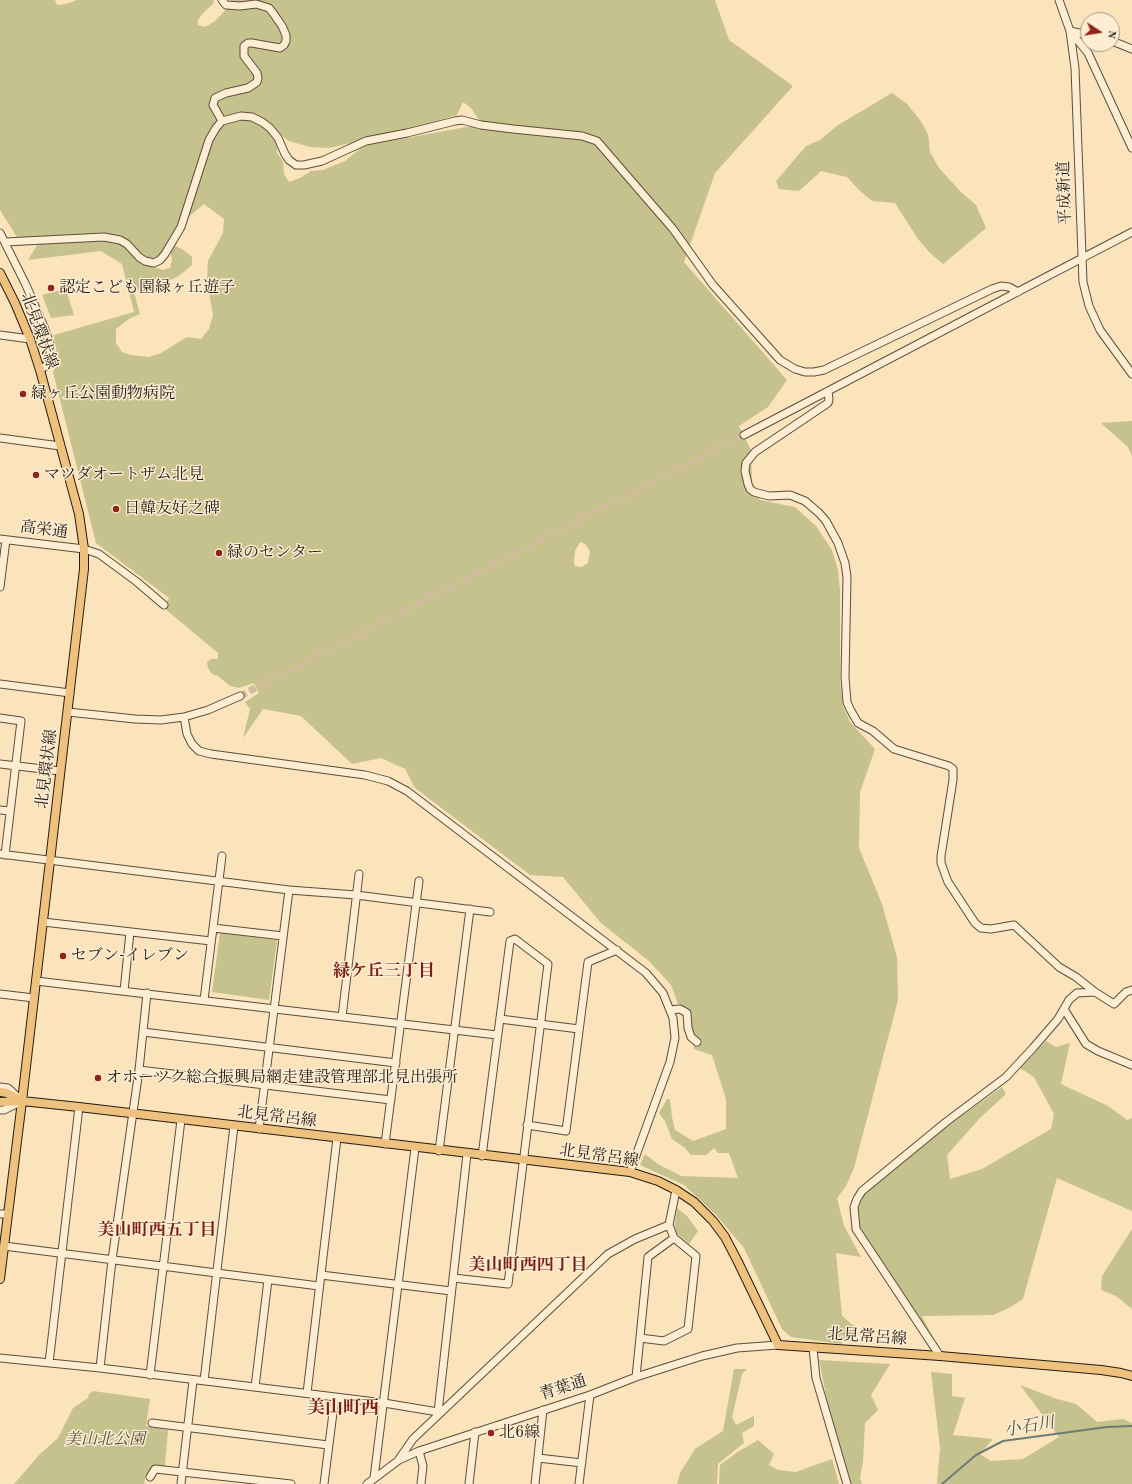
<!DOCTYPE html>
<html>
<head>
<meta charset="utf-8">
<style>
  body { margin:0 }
  #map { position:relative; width:1132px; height:1484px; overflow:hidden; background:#fbe3bc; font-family:"Old Standard TT",serif }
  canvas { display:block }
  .north { position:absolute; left:1080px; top:12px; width:40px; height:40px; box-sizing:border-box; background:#fcedd3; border:1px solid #a69986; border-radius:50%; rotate:102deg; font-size:11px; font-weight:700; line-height:16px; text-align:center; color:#241c13 }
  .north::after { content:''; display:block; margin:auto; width:14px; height:18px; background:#8f2418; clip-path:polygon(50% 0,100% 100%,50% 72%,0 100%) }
</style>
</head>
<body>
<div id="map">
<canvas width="1132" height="1484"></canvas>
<div class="north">N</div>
</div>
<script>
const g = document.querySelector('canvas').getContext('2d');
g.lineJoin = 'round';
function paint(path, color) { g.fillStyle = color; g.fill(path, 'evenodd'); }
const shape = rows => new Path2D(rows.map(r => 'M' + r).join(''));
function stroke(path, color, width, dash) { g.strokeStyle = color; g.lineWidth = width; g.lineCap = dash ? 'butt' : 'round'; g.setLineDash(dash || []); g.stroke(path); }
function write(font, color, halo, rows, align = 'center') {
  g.font = font + ' "Old Standard TT","Noto Serif JP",serif'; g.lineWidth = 3; g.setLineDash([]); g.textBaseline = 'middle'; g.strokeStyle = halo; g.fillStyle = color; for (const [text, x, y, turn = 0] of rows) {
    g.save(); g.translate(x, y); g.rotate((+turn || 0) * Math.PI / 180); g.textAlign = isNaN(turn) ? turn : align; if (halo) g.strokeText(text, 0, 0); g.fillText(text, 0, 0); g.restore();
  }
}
const green = shape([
  [0,0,55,0,57,5,66,4,77,0,214,0,213,4,204,12,198,20,198,25,205,27,214,22,232,3,230,0,715,0,729,40,793,86,715,173,684,262,787,380,768,407,739,426,751,450,752,482,760,500,795,507,816,526,832,550,838,570,840,591,840,682,843,706,850,722,875,749,860,792,859,848,882,904,897,957,898,1000,854,1168,846,1186,837,1198,844,1226,861,1257,836,1253,842,1316,855,1327,841,1344,791,1337,782,1329,744,1248,716,1215,684,1185,640,1165,645,1154,658,1164,681,1176,738,1178,729,1153,718,1153,714,1148,706,1155,691,1155,685,1148,672,1139,665,1121,659,1113,667,1099,670,1099,672,1117,675,1130,693,1141,726,1129,726,1099,712,1055,694,1049,691,1012,678,1004,671,985,649,961,601,923,563,877,530,875,415,788,405,769,381,758,352,764,301,716,263,709,243,738,250,709,245,702,259,693,254,683,239,688,230,686,218,676,212,674,208,668,207,662,211,659,218,659,218,653,164,608,169,598,96,543,53,372,58,363,54,335,134,312,122,264,101,251,28,260,41,239,17,237,0,210],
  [463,102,471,108,480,121,482,127,466,127,368,145,361,148,345,161,323,170,311,171,300,178,289,182,284,174,283,161,277,153,279,133,289,141,310,147,329,148,403,131,457,115],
  [204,204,224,219,223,233,208,261,207,280,213,315,209,329,201,339,187,337,161,353,149,357,131,355,122,352,116,343,116,329,129,319,140,314,134,292,146,286,152,281,167,282,180,275,192,265,192,257,182,249,175,246,179,238,179,225],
  [135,248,143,256,154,259,163,253,170,251,172,259,170,268,163,270,147,265,137,259],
  [580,542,585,544,590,551,588,563,582,567,575,566,574,561,575,551],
  [892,93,907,104,920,120,928,134,930,152,939,168,961,192,976,205,986,228,943,264,930,253,918,239,895,203,872,201,859,190,847,177,821,171,799,191,779,189,776,181,806,146,820,140,838,125],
  [66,289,74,315,51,318,42,295],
  [1132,421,1132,456,1128,447,1101,423],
  [220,933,277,940,269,1000,212,992],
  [1046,1041,1056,1047,1070,1043,1061,1084,1108,1106,1127,1120,1132,1118,1132,1211,1057,1178,1023,1299,1009,1308,993,1315,922,1316,933,1337,927,1334,856,1226,855,1208,863,1194,924,1143,1002,1087,1006,1094,979,1119,947,1155,950,1179,982,1169,1051,1129,1054,1114,1034,1077,1020,1068],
  [677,1208,687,1216,698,1231,689,1244,674,1231],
  [1132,1229,1132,1309,1116,1296,1101,1290,1102,1276],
  [819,1360,890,1364,871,1395,878,1410,865,1423,863,1462,860,1478,862,1484,849,1484,834,1435],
  [734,1369,747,1369,742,1374,732,1417,736,1425,754,1416,754,1426,742,1433,744,1443,718,1464,717,1484,677,1484,680,1473,695,1449,723,1431],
  [931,1372,952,1374,952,1396,965,1398,953,1435,993,1439,980,1454,991,1461,1023,1459,1059,1437,1020,1385,1057,1399,1076,1404,1097,1422,1123,1419,1132,1423,1132,1484,937,1484,940,1448],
  [93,1391,150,1399,146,1426,168,1430,165,1466,152,1466,146,1474,144,1484,14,1484,40,1454,58,1438,73,1408,88,1398,89,1394],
  [758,1440,774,1454,769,1465,778,1470,796,1472,832,1459,839,1484,719,1484,720,1465,736,1453]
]);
const stream = shape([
  [942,1484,976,1455,1003,1441,1107,1427,1132,1426]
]);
const minorTunnel = shape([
  [240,696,744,435]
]);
const minor = shape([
  [1059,0,1070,31,1075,68,1083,282,1089,306,1100,330,1132,374],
  [1070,31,1088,53,1132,148],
  [1070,31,1088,35],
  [1112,41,1132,49],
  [222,121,213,105,215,98,226,93,248,88,257,82,258,78,257,73,244,56,244,46,248,43,252,43,280,48,284,45,286,41,286,35,282,26,273,13,269,8,256,4,240,6,226,5,222,0],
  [0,233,26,285,44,327,50,344,50,360,47,365,40,370],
  [5,242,104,237,120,240,127,244,139,257,145,261,154,263,160,260,165,254,181,227,209,140,216,128,222,121,241,116,252,117,262,122,270,128,278,138,285,154,289,160,296,165,304,165,322,161,366,141,407,133,455,121,462,120,481,125,513,129,582,136,597,141,673,229,713,285,780,360,795,369,805,372,814,372,824,370,992,289,1001,286,1009,287,1018,292],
  [0,335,30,339],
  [828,391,829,400,828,403,755,452,746,463,745,471,748,484,750,489,754,492,769,496,790,495,805,501,819,513,826,521,838,543,845,563,847,577,845,677,847,702,850,709,858,723,873,731,894,749,949,766,953,769,953,780,941,856,941,863,948,882,975,923,981,928,991,929,1014,925,1059,967,1076,977,1095,992,1114,1004,1126,992,1132,990],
  [744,435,1132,232],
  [0,438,60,446],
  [0,539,84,549,99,554,137,582,164,605],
  [0,587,6,540],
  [0,684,70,693],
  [68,712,135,719,161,720,184,717,208,710,240,696],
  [184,717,187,734,192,744,199,751,211,754,365,775,388,781,407,791,646,973,663,993,673,1018,675,1038,670,1062,630,1172],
  [0,718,21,721,5,855],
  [0,764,60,771],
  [0,810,10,811],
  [0,854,289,890,356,895,490,912],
  [43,922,211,941],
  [213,928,283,936],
  [36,981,497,1035],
  [124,991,130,932],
  [0,994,34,998],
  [204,1000,222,856],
  [1064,1009,1086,1044,1098,1051,1132,1065],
  [670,1010,680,1009,687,1013,688,1028,691,1037,697,1042],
  [342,1017,359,874],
  [500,1019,579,1029],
  [143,1032,396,1063],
  [139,1070,391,1100],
  [0,1087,8,1088,22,1101,4,1110,0,1110],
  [527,1125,566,1131,588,962,617,950],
  [259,1129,289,890],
  [385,1144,419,881],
  [439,1151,470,909],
  [0,1214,8,1214],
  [4,1246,319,1286],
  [321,1275,451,1291],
  [453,1278,508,1284,548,964,515,939,510,941,482,1156],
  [640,1338,664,1341,688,1329,696,1256,674,1238,669,1225],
  [813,1348,816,1378,847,1484],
  [940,1356,856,1229,854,1207,857,1199,862,1191,946,1122,1006,1077,1033,1048,1058,1019,1069,1000,1077,993,1095,992],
  [0,1358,100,1368,384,1403,438,1412,440,1413],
  [49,1363,79,1107],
  [100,1368,112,1260,139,1070,147,993],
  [150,1375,181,1120],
  [636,1377,648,1257,674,1238],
  [204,1381,234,1126],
  [255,1387,268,1280],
  [307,1393,337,1138],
  [438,1412,467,1154],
  [152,1423,328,1445],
  [419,1451,423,1466,421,1484],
  [538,1458,582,1463],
  [399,1459,413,1439,608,1254,635,1239,669,1225,676,1190],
  [150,1477,155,1469,291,1484],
  [374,1478,415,1148],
  [181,1484,193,1381],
  [324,1484,335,1397],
  [367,1484,399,1460,419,1451,590,1395,636,1377,702,1356,737,1348,778,1345],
  [469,1484,475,1432],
  [535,1484,543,1410],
  [579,1484,590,1395]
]);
const major = shape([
  [0,273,15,303,30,339,40,370,79,514,84,549,84,569,22,1101,0,1279],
  [0,1092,7,1093,22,1101],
  [0,1102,22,1101,79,1107,630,1172,658,1181,676,1190,694,1202,713,1221,725,1237,738,1262,778,1345,940,1356,1101,1370,1121,1373,1132,1376]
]);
const markers = [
  [51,288,4,"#8f2418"],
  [23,394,4,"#8f2418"],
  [36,475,4,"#8f2418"],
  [116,509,4,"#8f2418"],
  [219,553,4,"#8f2418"],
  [63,956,4,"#8f2418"],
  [98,1078,4,"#8f2418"],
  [491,1433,4,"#8f2418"]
];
const streetNames = [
  ["平成新道",1065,193,-92],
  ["北見環状線",39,331,70],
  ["高栄通",44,530,7],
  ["北見環状線",47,769,-83],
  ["北見常呂線",277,1117,7],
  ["北見常呂線",599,1156,8],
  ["北見常呂線",867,1337,4],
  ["青葉通",563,1388,-18]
];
const poiNames = [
  ["認定こども園緑ヶ丘遊子",59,288],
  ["緑ヶ丘公園動物病院",31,394],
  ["マツダオートザム北見",44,475],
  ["日韓友好之碑",124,509],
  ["緑のセンター",227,553],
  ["セブン-イレブン",71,956],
  ["オホーツク総合振興局網走建設管理部北見出張所",106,1078],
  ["北6線",499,1433]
];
const parkNames = [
  ["美山北公園",105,1440]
];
const neighbourhoodNames = [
  ["緑ケ丘三丁目",384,972],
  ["美山町西五丁目",157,1231],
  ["美山町西四丁目",528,1266]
];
const waterNames = [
  ["小石川",1029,1427,-10]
];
const quarterNames = [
  ["美山町西",343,1408]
];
paint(green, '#c5c28d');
stroke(stream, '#6e7d74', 2);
stroke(minorTunnel, '#d0bb9a', 7, [7, 3.5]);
stroke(minor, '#5a4e3d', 9);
stroke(major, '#241c13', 10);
stroke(minor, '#fcedd3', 7);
stroke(major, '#eec27e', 8);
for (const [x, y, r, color] of markers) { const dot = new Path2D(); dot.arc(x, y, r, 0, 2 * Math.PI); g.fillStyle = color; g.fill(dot); stroke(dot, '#fcedd3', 1.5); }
write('16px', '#241c13', '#fcedd3', streetNames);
write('16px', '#241c13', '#fcedd3', poiNames, 'left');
write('italic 16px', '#544e38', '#fcedd3', parkNames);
write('bold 17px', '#7a1f14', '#fcedd3', neighbourhoodNames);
write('italic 17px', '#4f544c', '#fcedd3', waterNames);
write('bold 18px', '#7a1f14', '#fcedd3', quarterNames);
</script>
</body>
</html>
